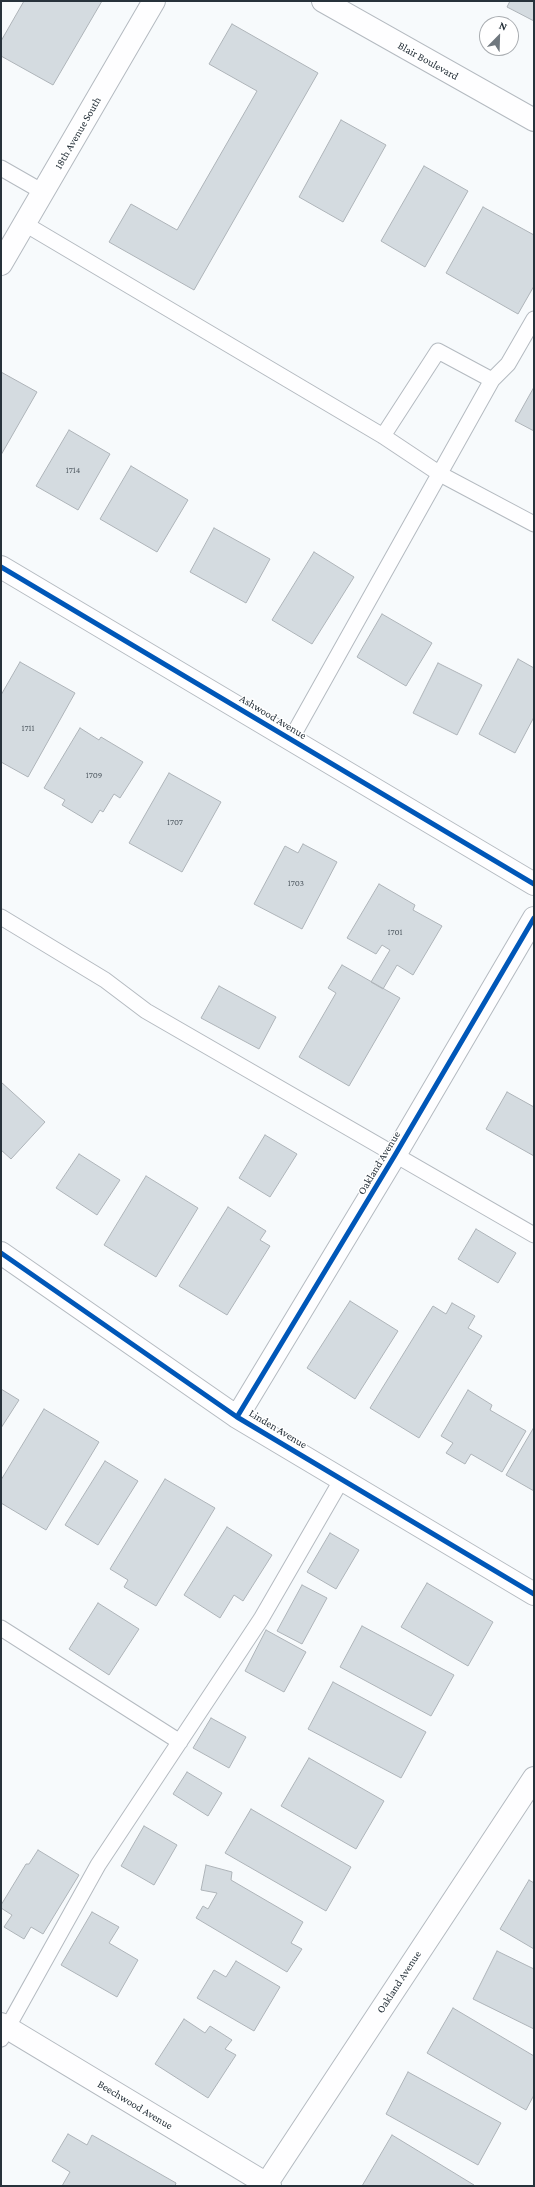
<!DOCTYPE html>
<html>
<head>
<meta charset="utf-8">
<style>
  body { margin:0 }
  #map { position:relative; width:535px; height:2187px; overflow:hidden; background:#f7fafc; font-family:"Crimson Pro",serif }
  canvas { display:block }
  .frame { position:absolute; inset:0; border:2px solid #27323b; pointer-events:none }
  .north { position:absolute; left:479px; top:16px; width:40px; height:40px; box-sizing:border-box; background:#fff; border:1px solid #a9adb1; border-radius:50%; rotate:23deg; font-size:11px; font-weight:700; line-height:16px; text-align:center; color:#27323b }
  .north::after { content:''; display:block; margin:auto; width:14px; height:18px; background:#70787f; clip-path:polygon(50% 0,100% 100%,50% 72%,0 100%) }
</style>
</head>
<body>
<div id="map">
<canvas width="535" height="2187"></canvas>
<div class="frame"></div>
<div class="north">N</div>
</div>
<script>
const g = document.querySelector('canvas').getContext('2d');
g.lineJoin = 'round';
function paint(path, color) { g.fillStyle = color; g.fill(path, 'evenodd'); }
const shape = rows => new Path2D(rows.map(r => 'M' + r).join(''));
function stroke(path, color, width, dash) { g.strokeStyle = color; g.lineWidth = width; g.lineCap = dash ? 'butt' : 'round'; g.setLineDash(dash || []); g.stroke(path); }
function write(font, color, halo, rows, align = 'center') {
  g.font = font + ' "Crimson Pro",serif'; g.lineWidth = 3; g.setLineDash([]); g.textBaseline = 'middle'; g.strokeStyle = halo; g.fillStyle = color; for (const [text, x, y, turn = 0] of rows) {
    g.save(); g.translate(x, y); g.rotate((+turn || 0) * Math.PI / 180); g.textAlign = isNaN(turn) ? turn : align; if (halo) g.strokeText(text, 0, 0); g.fillText(text, 0, 0); g.restore();
  }
}
const building = shape([
  [24,1,102,1,53,85,1,56,1,41,24,1],
  [510,1,534,1,534,21,507,7,510,1],
  [232,24,318,73,194,290,109,242,131,204,177,230,257,91,209,64,232,24],
  [341,120,386,145,343,222,299,197,341,120],
  [424,166,468,191,425,267,381,241,424,166],
  [483,207,534,235,534,286,518,314,446,273,483,207],
  [1,372,37,392,1,455,1,372],
  [534,387,534,431,515,421,534,387],
  [69,430,110,454,78,510,36,486,69,430],
  [131,466,188,500,157,552,100,519,131,466],
  [214,528,270,559,246,603,190,572,214,528],
  [314,552,354,577,312,644,272,620,314,552],
  [382,614,432,643,406,686,357,657,382,614],
  [518,659,534,668,534,717,515,753,479,734,518,659],
  [20,662,75,693,28,777,1,762,1,695,20,662],
  [438,663,482,685,457,735,413,713,438,663],
  [80,728,99,740,101,737,143,762,120,798,114,794,103,812,100,810,92,823,62,805,65,800,44,788,80,728],
  [169,773,221,802,182,872,129,843,169,773],
  [303,844,337,862,302,929,254,904,285,846,298,853,303,844],
  [379,884,415,905,413,910,442,926,413,975,397,965,383,989,371,982,390,950,382,945,376,954,347,938,379,884],
  [342,965,400,998,349,1086,299,1057,336,993,328,988,342,965],
  [219,986,276,1017,259,1049,201,1018,219,986],
  [1,1082,45,1122,11,1159,1,1150,1,1082],
  [507,1092,534,1107,534,1156,486,1129,507,1092],
  [265,1135,297,1154,270,1197,239,1178,265,1135],
  [79,1154,120,1180,97,1215,56,1188,79,1154],
  [146,1176,198,1208,156,1277,104,1245,146,1176],
  [228,1207,266,1231,260,1240,270,1246,227,1315,179,1286,228,1207],
  [476,1229,516,1253,498,1283,458,1259,476,1229],
  [350,1301,398,1331,355,1399,307,1368,350,1301],
  [452,1303,475,1316,468,1328,482,1336,419,1438,370,1408,433,1306,446,1314,452,1303],
  [1,1389,19,1400,1,1428,1,1389],
  [468,1390,492,1405,490,1410,526,1431,502,1472,471,1454,465,1464,446,1453,453,1443,441,1436,468,1390],
  [44,1409,99,1442,46,1530,1,1503,1,1480,44,1409],
  [534,1427,534,1491,506,1475,534,1427],
  [105,1461,138,1481,98,1545,65,1525,105,1461],
  [165,1479,215,1508,156,1606,124,1587,128,1580,110,1569,165,1479],
  [227,1527,272,1555,243,1601,234,1595,220,1618,184,1595,227,1527],
  [330,1533,359,1550,336,1589,307,1572,330,1533],
  [427,1583,493,1622,468,1666,401,1627,427,1583],
  [302,1585,327,1598,302,1644,277,1631,302,1585],
  [98,1603,139,1629,109,1675,69,1649,98,1603],
  [362,1626,454,1675,431,1716,340,1667,362,1626],
  [266,1630,306,1652,284,1692,245,1671,266,1630],
  [333,1682,426,1732,401,1778,308,1729,333,1682],
  [211,1718,246,1737,229,1768,193,1748,211,1718],
  [309,1758,384,1801,356,1849,281,1806,309,1758],
  [187,1772,222,1793,208,1816,173,1794,187,1772],
  [251,1809,351,1867,326,1911,225,1853,251,1809],
  [144,1826,177,1845,154,1885,121,1866,144,1826],
  [38,1850,79,1875,43,1934,31,1927,24,1939,4,1927,12,1915,1,1908,1,1905,26,1864,29,1864,38,1850],
  [206,1865,232,1872,231,1880,303,1922,291,1943,302,1949,287,1972,196,1918,203,1906,208,1909,217,1893,201,1890,206,1865],
  [529,1880,534,1883,534,1949,500,1929,529,1880],
  [92,1912,119,1927,109,1943,138,1960,117,1997,61,1965,92,1912],
  [497,1951,534,1969,534,2029,473,1999,497,1951],
  [236,1961,280,1987,254,2031,197,1998,214,1970,226,1977,236,1961],
  [453,2008,534,2056,534,2095,526,2110,427,2053,453,2008],
  [184,2019,205,2033,210,2026,232,2040,225,2049,236,2055,208,2098,155,2064,184,2019],
  [408,2072,501,2123,478,2165,386,2114,408,2072],
  [68,2134,87,2145,92,2135,176,2183,175,2186,62,2186,70,2172,52,2161,68,2134],
  [392,2135,474,2185,473,2186,362,2186,392,2135]
]);
const lane = shape([
  [1,168,43,192],
  [25,224,383,436,440,474,534,524],
  [383,436,438,351,492,380,508,364,534,319],
  [291,739,492,380],
  [1,917,105,980,146,1011,534,1235],
  [1,1628,180,1742],
  [1,2039,98,1865,261,1619,342,1479]
]);
const street = shape([
  [323,1,534,120],
  [1,264,154,1],
  [1,567,534,884],
  [1,1253,237,1417,534,1594],
  [237,1417,395,1155,534,918],
  [1,2024,270,2186],
  [265,2186,534,1778]
]);
const cycleway = shape([
  [1,567,534,884],
  [1,1253,237,1417,534,1594],
  [237,1417,395,1155,534,918]
]);
const numberNames = [
  ["1714",73,470],
  ["1711",28,728],
  ["1709",94,775],
  ["1707",175,822],
  ["1703",296,883],
  ["1701",395,932]
];
const streetNames = [
  ["Blair Boulevard",428,61,29],
  ["18th Avenue South",78,133,-60],
  ["Ashwood Avenue",273,717,31],
  ["Oakland Avenue",379,1163,-59],
  ["Linden Avenue",278,1429,31],
  ["Oakland Avenue",399,1982,-57],
  ["Beechwood Avenue",135,2105,31]
];
paint(building, '#d4dbe0');
stroke(building, '#aeb4b9', 1);
stroke(lane, '#b4bac0', 17);
stroke(street, '#b4bac0', 24);
stroke(lane, '#fefeff', 15);
stroke(street, '#fefeff', 22);
stroke(cycleway, '#0057b8', 5);
write('9px', '#525c64', null, numberNames);
write('11px', '#27323b', '#fff', streetNames);
</script>
</body>
</html>
